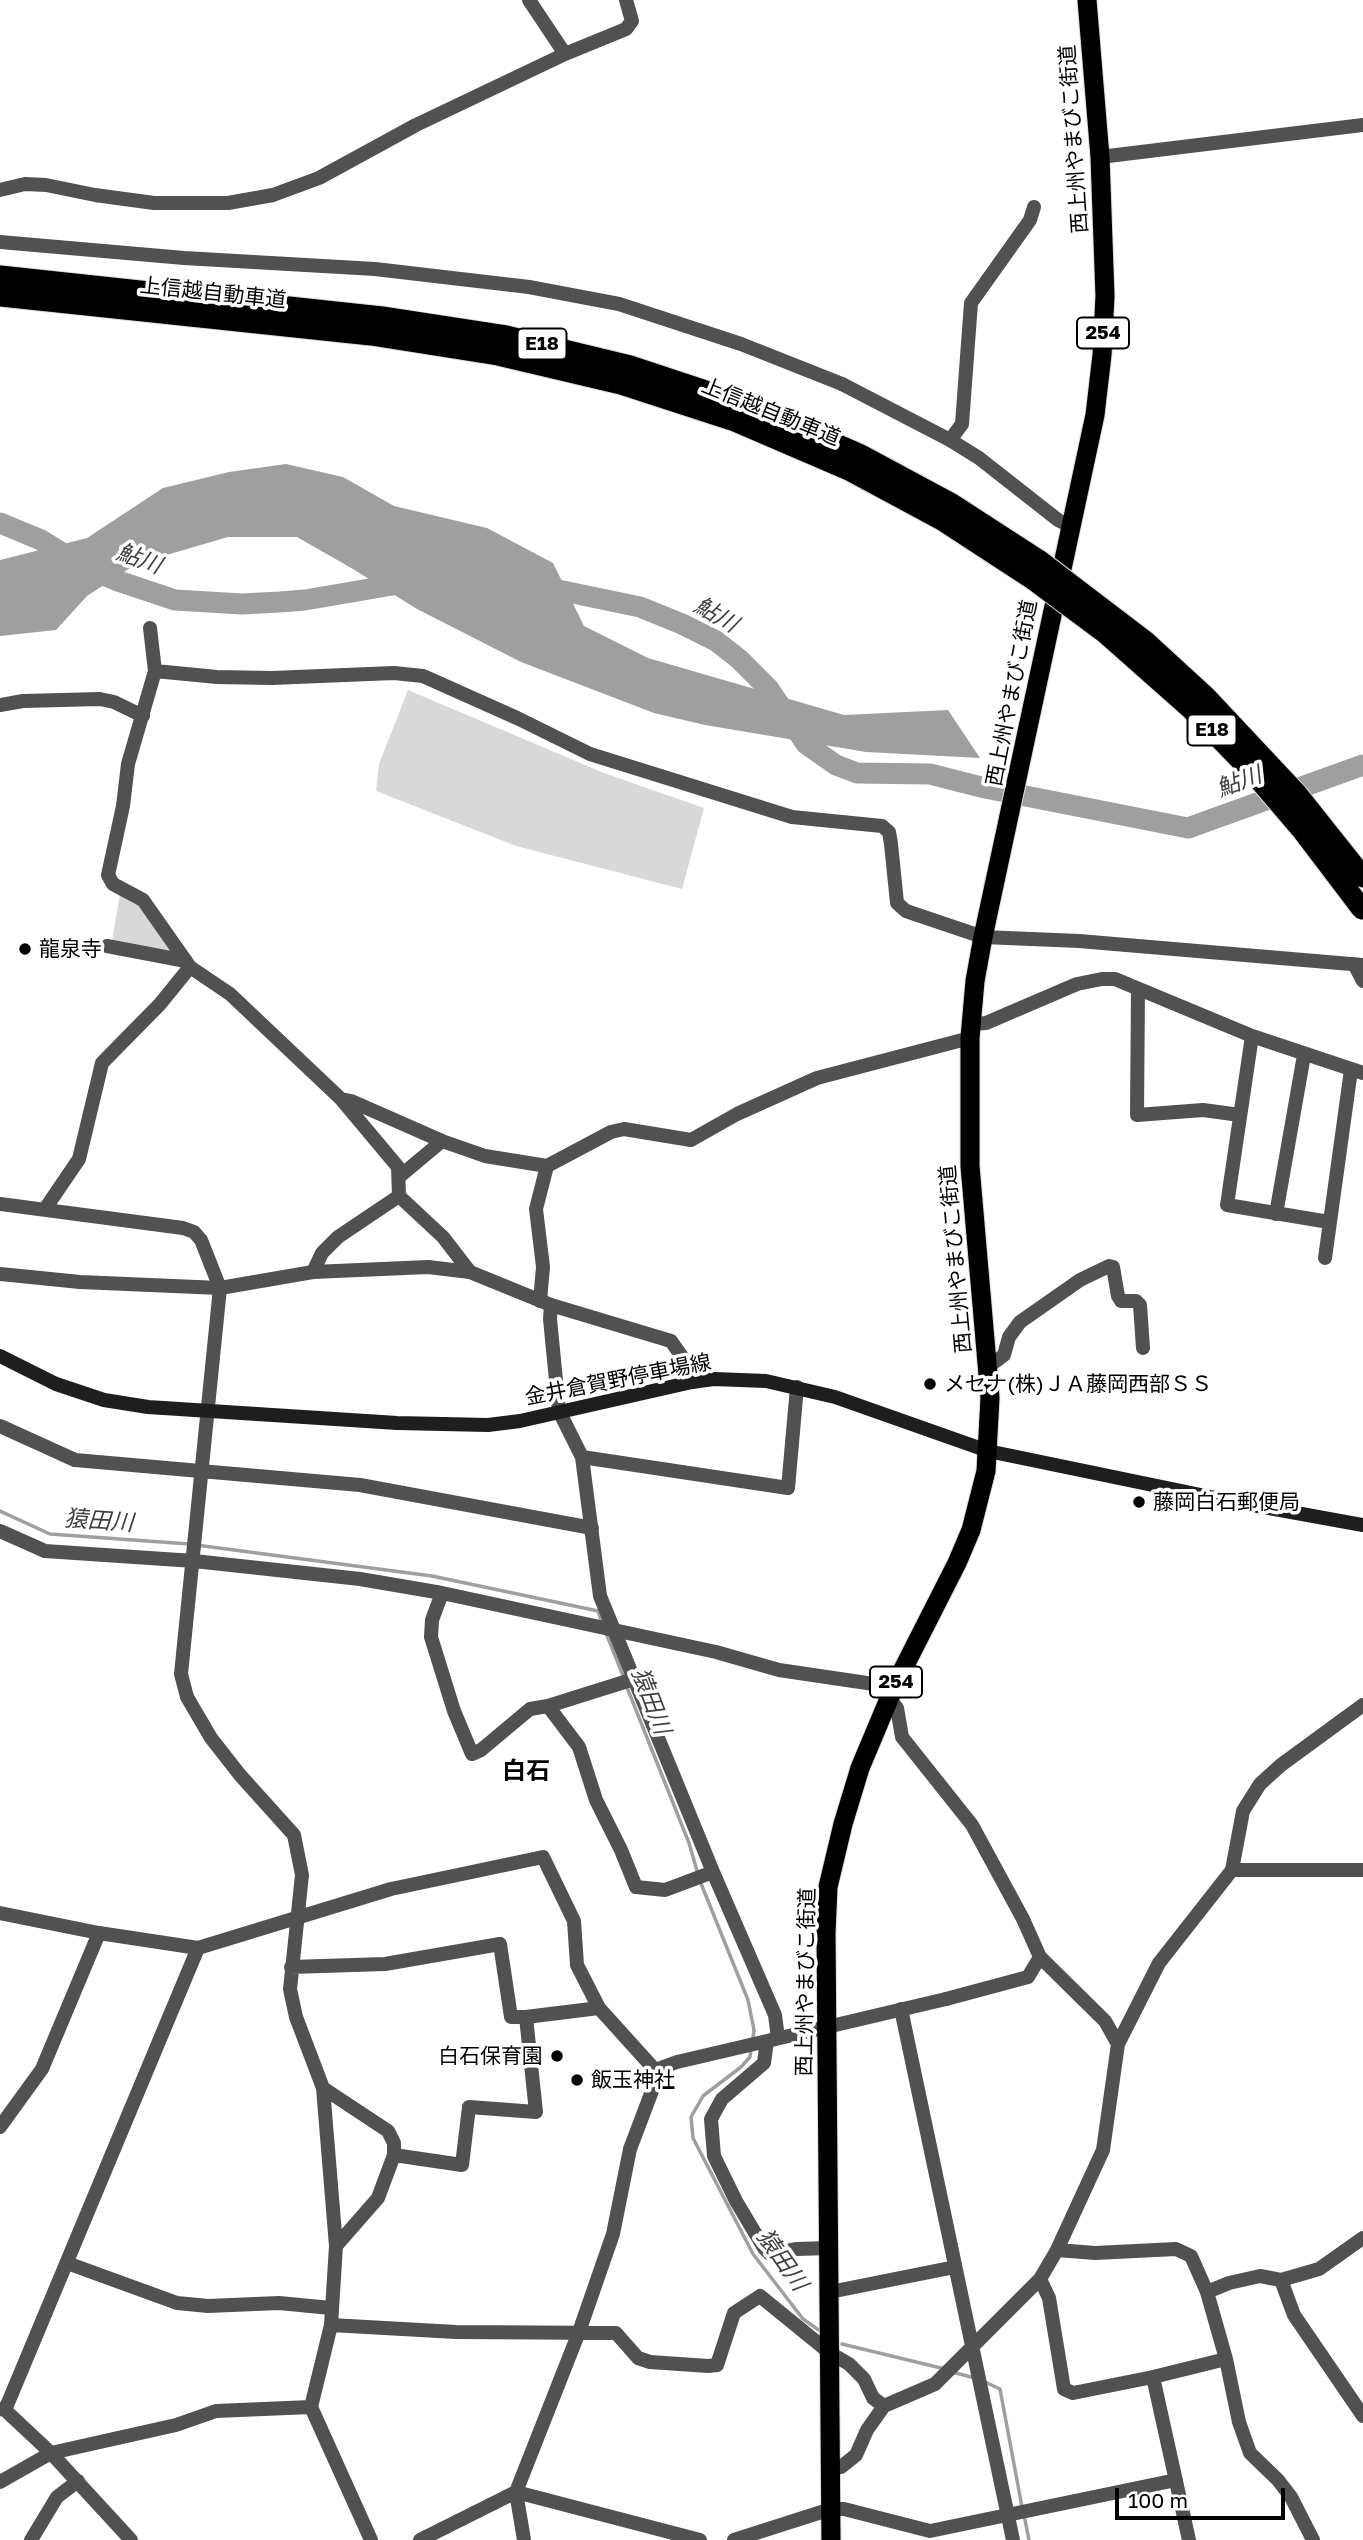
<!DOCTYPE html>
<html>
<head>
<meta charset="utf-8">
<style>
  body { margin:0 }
  #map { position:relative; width:1363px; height:2540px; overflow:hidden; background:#fff; font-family:"Golos Text",sans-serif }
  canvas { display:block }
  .scale { position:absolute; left:1115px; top:2488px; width:170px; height:32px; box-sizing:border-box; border:4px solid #000; border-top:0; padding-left:9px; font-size:21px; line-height:24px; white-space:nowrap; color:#000; -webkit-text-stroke:5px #fff; paint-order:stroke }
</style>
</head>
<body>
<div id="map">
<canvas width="1363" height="2540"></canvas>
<div class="scale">100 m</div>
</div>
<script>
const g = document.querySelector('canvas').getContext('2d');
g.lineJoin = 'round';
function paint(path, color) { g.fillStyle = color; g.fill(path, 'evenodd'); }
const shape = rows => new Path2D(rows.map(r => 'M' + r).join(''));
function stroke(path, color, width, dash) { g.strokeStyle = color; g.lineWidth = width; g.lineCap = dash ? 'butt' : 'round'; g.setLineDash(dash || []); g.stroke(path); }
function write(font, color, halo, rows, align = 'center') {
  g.font = font + ' "Golos Text","Noto Sans JP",sans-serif'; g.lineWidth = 7; g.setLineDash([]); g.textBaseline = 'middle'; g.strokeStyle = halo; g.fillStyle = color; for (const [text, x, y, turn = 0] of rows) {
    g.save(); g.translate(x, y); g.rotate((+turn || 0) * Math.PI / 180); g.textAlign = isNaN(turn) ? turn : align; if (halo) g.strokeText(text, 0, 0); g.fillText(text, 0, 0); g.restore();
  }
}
const green = shape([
  [408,690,604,773,704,808,682,889,516,846,376,791,379,764],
  [120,894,143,905,177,953,112,941]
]);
const water = shape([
  [286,464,343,477,394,506,487,528,553,563,584,626,648,658,844,715,948,710,980,758,866,752,705,725,654,713,521,662,417,609,353,569,297,537,228,537,136,564,87,596,56,630,0,636,0,560,87,538,163,488,229,472]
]);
const stream = shape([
  [0,1511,50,1534,189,1544],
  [196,1545,432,1576,598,1611,602,1623],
  [606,1633,624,1678],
  [626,1685,689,1843,698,1874],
  [700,1881,748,2000,754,2030,753,2038],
  [751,2049,750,2057,741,2067,703,2096,691,2117,693,2138,753,2254,803,2319,820,2331],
  [842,2344,945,2369],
  [952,2372,975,2378],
  [985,2382,1000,2389,1022,2507],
  [1024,2515,1029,2540]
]);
const river = shape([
  [0,523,41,540,83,566,118,581,175,600,242,604,280,602,305,600,410,582],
  [539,586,640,607,682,624,716,641,739,659,769,689,806,744,836,765,857,773,930,774,985,788,1188,828,1363,765]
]);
const minor = shape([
  [529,0,565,54],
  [0,190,25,184,46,185,95,195,154,203,228,203,273,195,319,178,416,125,565,54,626,29,632,21,626,0],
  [0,242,184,258,375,269,529,287,619,304,741,344,842,384],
  [950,440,962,424,971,303,1030,220,1034,207],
  [150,628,155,671,128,764,123,806,108,875,113,884,143,900,190,967,230,994,341,1099,398,1167,399,1196,443,1237,470,1272],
  [155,671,217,677,272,678,394,673,423,676,517,718,590,754,792,817,882,826,889,832,891,844,897,903,906,911,983,937,1079,941,1363,965],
  [0,705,23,701,100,699,114,702,143,716],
  [107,946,186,961],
  [1354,964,1363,981],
  [1138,989,1137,1115,1203,1110,1240,1115],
  [972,1024,986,1023,1077,984,1102,979,1115,979,1252,1036,1363,1073],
  [1252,1036,1227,1205,1329,1222],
  [341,1099,351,1101,442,1141,485,1156,547,1166,611,1132,624,1129,691,1140,737,1114,817,1078,970,1038],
  [399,1177,442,1141],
  [0,1204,183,1228,194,1232,201,1240,220,1288,181,1674,187,1697,211,1738,240,1775,294,1835,302,1875,290,1989,296,2017,323,2088,336,2246,331,2325,311,2407,371,2540],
  [45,1209,79,1159,102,1063,160,1004,190,967],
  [1276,1214,1304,1055],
  [1325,1258,1351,1070],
  [313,1272,322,1253,338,1237,399,1196],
  [540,1301,543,1267,536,1209,547,1166],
  [551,1305,550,1319,559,1411,582,1457,600,1596,713,1872,775,2015,778,2038],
  [988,1367,1004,1355,1009,1337,1020,1322,1080,1280,1109,1266,1113,1267,1118,1296,1121,1301,1136,1301,1140,1305,1143,1348],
  [0,1426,75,1460,360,1485,592,1528],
  [582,1457,788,1488,797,1387],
  [0,1531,45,1551,194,1561,360,1579,442,1593,716,1652,779,1670,894,1687],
  [442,1593,432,1620,431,1637,454,1711,472,1754,481,1750,530,1709,548,1706,634,1679],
  [890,1699,897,1708,902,1737,972,1825,1023,1919,1040,1957,1105,2021,1118,2044],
  [548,1706,579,1747,596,1800,621,1850,636,1887,665,1890,713,1872],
  [1232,1870,1363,1870],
  [0,1913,99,1933,198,1948,391,1889,543,1857,574,1921,577,1965,599,2008,655,2070],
  [291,1967,385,1964,500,1944,511,2017,526,2017],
  [946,1999,1028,1977,1040,1957],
  [901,2009,1013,2540],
  [767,2041,764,2063,722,2099,711,2119,714,2156,736,2201,764,2248,770,2254,797,2249,829,2248],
  [655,2070,677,2062,827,2027],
  [323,2088,388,2131,394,2143,394,2155,378,2198,336,2246],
  [0,2127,42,2069,99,1933],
  [394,2155,462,2165,469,2107,536,2112,526,2017,599,2008],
  [1057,2250,1095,2253,1176,2249,1191,2256,1207,2292,1229,2283,1260,2276,1281,2280,1319,2269,1363,2238],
  [67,2263,177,2303,208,2306,279,2303,331,2308],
  [1040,2279,1049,2298,1064,2389,1073,2393,1153,2377,1189,2540],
  [1281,2280,1294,2315,1363,2416],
  [830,2292,955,2267],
  [1207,2292,1226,2359,1239,2422,1250,2453,1278,2480,1291,2497,1313,2540],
  [331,2325,456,2332,616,2333,638,2358,650,2362,708,2366,717,2365,734,2313,760,2296,830,2353,849,2364,864,2379,873,2398,884,2406],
  [1153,2377,1226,2359],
  [0,2409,5,2410,51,2453,131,2540],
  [5,2410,198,1948],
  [832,2468,841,2467,856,2455,867,2430,884,2406,935,2384,1040,2279,1057,2250,1103,2150,1118,2044,1159,1963,1232,1870,1243,1811,1260,1784,1281,1765,1363,1705],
  [0,2482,51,2453,176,2425,216,2411,311,2407],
  [31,2540,57,2497,78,2481],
  [420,2540,516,2492,700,2540],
  [524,2540,516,2492,579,2332,613,2234,630,2149,652,2091,655,2070],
  [734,2540,831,2509,844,2509,930,2531,1176,2480]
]);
const tertiary = shape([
  [1100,157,1363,125],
  [842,384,950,440,979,458,1058,520,1070,526],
  [0,1274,80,1282,220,1288,313,1272,428,1267,470,1272,551,1305,671,1341,685,1361,692,1382],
  [827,2027,946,1999]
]);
const secondary = shape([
  [0,1356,56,1384,104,1400,148,1407,397,1423,488,1425,520,1421,692,1382,714,1379,766,1381,835,1397,988,1451,1225,1500,1363,1525]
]);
const trunk = shape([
  [831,2540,826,1933,828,1887,843,1824,860,1768,894,1687,957,1563,971,1530,986,1471,990,1398,970,1166,970,1038,975,981,983,937,1095,415,1102,355,1105,296,1100,157,1087,0]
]);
const motorway = shape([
  [0,276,382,317,506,336,630,366,745,404,859,454,952,504,1040,561],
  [0,296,371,335,498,355,621,384,735,421,849,470,942,520,1034,580]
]);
const motorwayBridge = shape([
  [1040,561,1145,641,1206,697,1297,794,1363,877],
  [1034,580,1104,632,1191,709,1255,775,1302,830,1362,909]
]);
const markers = [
  [25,949,7,"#000"],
  [930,1384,7,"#000"],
  [1139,1502,7,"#000"],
  [557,2056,7,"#000"],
  [577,2080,7,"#000"]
];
const shields = [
  [1103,333,52],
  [542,344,49],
  [1212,730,49],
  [896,1682,52]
];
const shieldNames = [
  ["254",1103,333],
  ["E18",542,344],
  ["E18",1212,730],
  ["254",896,1682]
];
const streetNames = [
  ["西上州やまびこ街道",1074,139,-94],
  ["上信越自動車道",213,293,6],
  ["上信越自動車道",771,412,22],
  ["西上州やまびこ街道",1012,693,-79],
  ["西上州やまびこ街道",956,1259,-95],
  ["金井倉賀野停車場線",618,1380,-11],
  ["西上州やまびこ街道",806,1982,-89]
];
const poiNames = [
  ["龍泉寺",39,949],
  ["メセナ(株)ＪＡ藤岡西部ＳＳ",944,1384],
  ["藤岡白石郵便局",1153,1502],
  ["白石保育園",543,2056,"right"],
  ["飯玉神社",591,2080]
];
const waterNames = [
  ["鮎川",139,559,20],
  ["鮎川",716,615,30],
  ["鮎川",1239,782,-20],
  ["猿田川",99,1521,4],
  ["猿田川",651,1701,69],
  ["猿田川",782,2260,55]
];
const quarterNames = [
  ["白石",526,1771]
];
paint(green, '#d8d8d8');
paint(water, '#9f9f9f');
stroke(stream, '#9f9f9f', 3.5);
stroke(river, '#9f9f9f', 21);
stroke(trunk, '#dbdbdb', 21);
stroke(motorway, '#dbdbdb', 23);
stroke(minor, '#515151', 14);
stroke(tertiary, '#515151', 14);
stroke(secondary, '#1e1e1e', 14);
stroke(trunk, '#000', 19);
stroke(motorway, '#000', 21);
stroke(motorwayBridge, '#dbdbdb', 23, []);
stroke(motorwayBridge, '#000', 21);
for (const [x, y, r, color] of markers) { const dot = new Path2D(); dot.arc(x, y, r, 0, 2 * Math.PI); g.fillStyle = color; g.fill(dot); stroke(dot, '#fff', 2.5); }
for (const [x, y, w] of shields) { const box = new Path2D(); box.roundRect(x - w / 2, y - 15.5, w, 31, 5); g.fillStyle = '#fff'; g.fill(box); stroke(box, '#000', 2); }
write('bold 19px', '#000', null, shieldNames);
write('21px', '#000', '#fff', streetNames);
write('21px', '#000', '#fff', poiNames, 'left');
write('italic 23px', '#404040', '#fff', waterNames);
write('bold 24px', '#000', '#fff', quarterNames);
</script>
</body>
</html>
